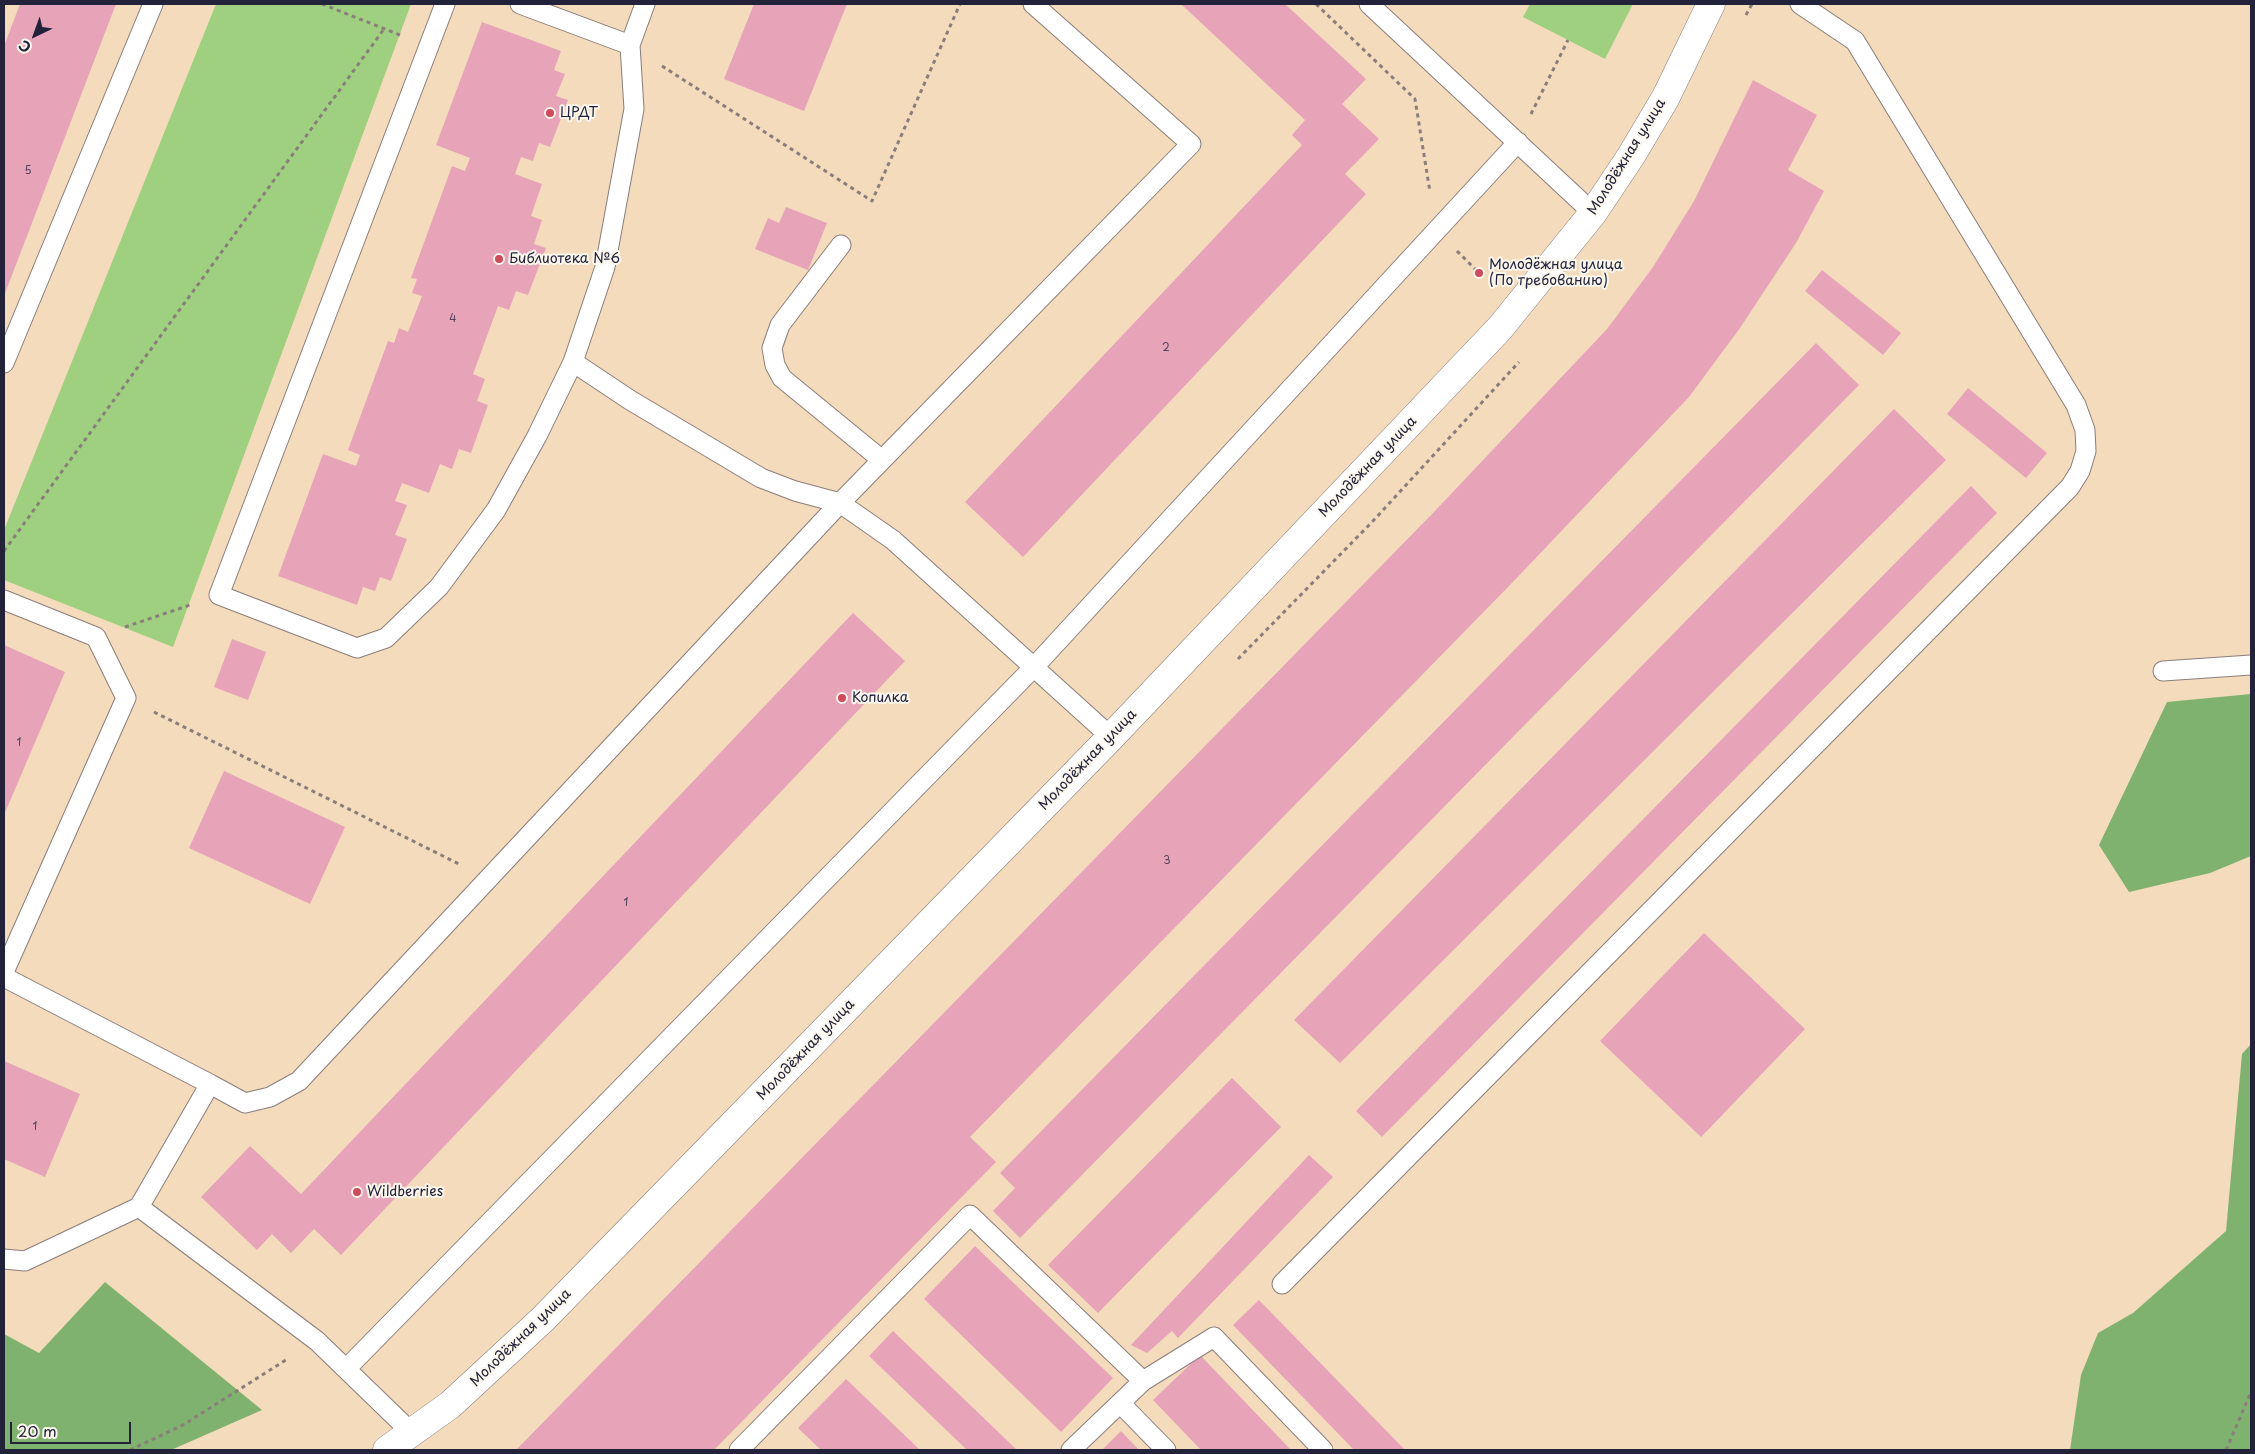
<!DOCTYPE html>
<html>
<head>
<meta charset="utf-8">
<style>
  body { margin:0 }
  #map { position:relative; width:2255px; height:1454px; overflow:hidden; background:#f3dbbb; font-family:"Playpen Sans",sans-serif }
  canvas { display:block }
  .frame { position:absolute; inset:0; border:5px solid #22223b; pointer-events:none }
  .north { position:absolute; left:10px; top:10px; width:50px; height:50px; -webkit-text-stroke:4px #fbf7ec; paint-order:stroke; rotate:222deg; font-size:14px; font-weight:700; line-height:20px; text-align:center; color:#22223b }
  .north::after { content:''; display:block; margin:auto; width:18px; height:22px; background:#22223b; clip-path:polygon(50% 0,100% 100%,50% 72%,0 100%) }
  .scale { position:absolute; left:10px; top:1422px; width:121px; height:22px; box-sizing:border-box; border:2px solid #22223b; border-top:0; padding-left:6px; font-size:15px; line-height:18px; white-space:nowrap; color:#22223b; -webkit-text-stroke:4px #fbf7ec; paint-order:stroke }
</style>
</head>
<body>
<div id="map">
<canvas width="2255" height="1454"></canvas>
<div class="frame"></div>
<div class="north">С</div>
<div class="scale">20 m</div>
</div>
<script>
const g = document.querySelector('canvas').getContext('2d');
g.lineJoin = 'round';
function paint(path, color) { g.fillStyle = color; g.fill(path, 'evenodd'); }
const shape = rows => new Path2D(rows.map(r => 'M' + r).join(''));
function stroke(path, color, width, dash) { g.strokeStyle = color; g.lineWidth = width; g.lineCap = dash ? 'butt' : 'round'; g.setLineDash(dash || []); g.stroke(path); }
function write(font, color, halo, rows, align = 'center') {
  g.font = font + ' "Playpen Sans",sans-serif'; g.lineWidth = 4; g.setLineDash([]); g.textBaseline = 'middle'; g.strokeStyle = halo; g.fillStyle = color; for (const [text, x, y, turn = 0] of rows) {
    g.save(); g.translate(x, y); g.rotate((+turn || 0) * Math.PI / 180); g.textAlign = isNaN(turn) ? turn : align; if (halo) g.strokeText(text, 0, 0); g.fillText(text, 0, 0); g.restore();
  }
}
const green = shape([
  [216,4,411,4,173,647,4,580,4,530],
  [1530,4,1633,4,1605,59,1523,17]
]);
const forest = shape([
  [2251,694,2251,856,2210,873,2129,892,2099,845,2167,702],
  [2251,1044,2251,1450,2070,1450,2081,1375,2098,1333,2133,1313,2226,1231,2242,1054],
  [105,1282,262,1410,171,1450,4,1450,4,1334,39,1353]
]);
const building = shape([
  [20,4,116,4,4,296,4,46],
  [754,4,847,4,804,111,724,79],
  [1181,4,1285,4,1366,79,1342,104,1379,139,1345,174,1366,194,1023,557,965,502,1302,145,1292,135,1305,120],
  [482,22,561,51,554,70,565,74,556,96,568,100,550,147,539,143,533,161,521,157,515,174,542,184,531,216,542,220,534,244,546,248,528,295,516,291,509,310,498,306,473,374,485,379,477,401,488,405,471,453,459,449,452,469,440,464,429,493,402,483,395,501,407,505,395,535,407,539,391,581,380,577,375,591,363,587,357,605,278,576,323,454,356,466,360,455,348,450,388,341,394,343,399,328,408,332,422,296,412,293,417,279,411,278,452,166,465,171,470,158,436,145],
  [1753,80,1817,115,1788,170,1824,191,1796,243,1740,328,1689,397,1510,585,970,1137,996,1162,714,1450,516,1450,1433,513,1607,329,1653,267,1694,201],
  [786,207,827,223,808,270,755,249,768,218,779,223],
  [1822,270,1901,333,1883,355,1805,291],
  [1816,343,1859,385,1020,1238,993,1211,1015,1188,1000,1173],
  [1968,388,2047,453,2026,478,1947,414],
  [1894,409,1946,460,1340,1063,1294,1020],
  [1971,486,1997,513,1382,1137,1356,1111],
  [853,613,905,661,341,1255,314,1229,291,1253,272,1234,257,1250,201,1197,250,1146,301,1194],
  [232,639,266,652,248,700,214,687],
  [4,645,65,672,4,815],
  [224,771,345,827,310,904,189,848],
  [1704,933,1805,1029,1701,1137,1600,1041],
  [4,1061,80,1094,45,1177,4,1159],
  [1232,1078,1281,1127,1098,1313,1048,1265],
  [1309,1155,1333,1177,1178,1338,1172,1331,1147,1353,1131,1345],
  [975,1246,1113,1378,1061,1432,924,1299],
  [1259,1300,1405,1450,1354,1450,1233,1325],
  [893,1331,1017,1450,967,1450,869,1356],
  [1200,1355,1291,1450,1201,1450,1153,1400],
  [846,1379,920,1450,821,1450,798,1428],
  [1121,1431,1139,1450,1102,1450]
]);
const path = shape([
  [322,4,400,35],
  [1316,4,1415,99,1430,192],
  [1746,15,1752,4],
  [662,66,872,201,960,4],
  [1531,114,1568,40],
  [1457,251,1479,273],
  [4,551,384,29],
  [125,627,190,605],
  [1238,659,1373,521,1519,362],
  [154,712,459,864],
  [130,1450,183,1425,289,1358],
  [2226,1450,2251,1392]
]);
const service = shape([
  [445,4,219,595,357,648,386,638,439,587,496,510,537,436,573,362,605,267,634,109,630,45,645,4],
  [520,4,630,45],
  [1369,4,1593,213],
  [841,245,780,325,772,348,775,365,782,378,882,460],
  [573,362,630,400,761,478,795,491,840,503,893,540,1111,737],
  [4,363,153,4],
  [4,600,96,637,126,698,4,972],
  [2163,671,2251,665],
  [4,977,210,1084],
  [4,1259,25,1261,139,1207],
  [1282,1284,2070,487,2080,471,2086,451,2085,430,2076,405,1855,41,1800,4],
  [346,1369,1034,667,1518,142],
  [1143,1381,1214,1337,1323,1450],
  [1120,1403,1166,1450],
  [412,1433,317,1341,139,1207,210,1084,245,1103,270,1097,299,1081,840,503,1191,144,1033,4],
  [739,1450,970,1215,1143,1381,1071,1450]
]);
const minor = shape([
  [387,1450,450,1405,543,1319,1111,737,1500,328,1593,213,1631,156,1666,97,1711,4]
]);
const markers = [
  [550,113,5,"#d1495b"],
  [499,259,5,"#d1495b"],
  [1479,273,5,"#d1495b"],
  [842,698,5,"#d1495b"],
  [357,1192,5,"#d1495b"]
];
const numberNames = [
  ["5",28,171],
  ["4",453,319],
  ["2",1166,348],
  ["1",19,743],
  ["3",1167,861],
  ["1",626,903],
  ["1",35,1127]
];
const poiNames = [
  ["ЦРДТ",560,113],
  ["Библиотека №6",509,259],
  ["Молодёжная улица",1489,265],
  ["(По требованию)",1489,281],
  ["Копилка",852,698],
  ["Wildberries",367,1192]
];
const streetNames = [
  ["Молодёжная улица",1627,157,-58],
  ["Молодёжная улица",1368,467,-46],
  ["Молодёжная улица",1088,760,-46],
  ["Молодёжная улица",806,1050,-46],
  ["Молодёжная улица",521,1338,-44]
];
paint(green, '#9fd07f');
paint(forest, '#7fb26e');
paint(building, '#e7a4b9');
stroke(service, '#8a7e7b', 21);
stroke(minor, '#8a7e7b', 29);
stroke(path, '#8a7e7b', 3, [4, 4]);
stroke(service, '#fff', 19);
stroke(minor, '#fff', 28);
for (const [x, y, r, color] of markers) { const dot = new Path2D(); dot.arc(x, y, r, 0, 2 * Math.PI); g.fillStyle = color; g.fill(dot); stroke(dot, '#fbf7ec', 2); }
write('11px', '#53425a', null, numberNames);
write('14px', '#22223b', '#fbf7ec', poiNames, 'left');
write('14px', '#22223b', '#fbf7ec', streetNames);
</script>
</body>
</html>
